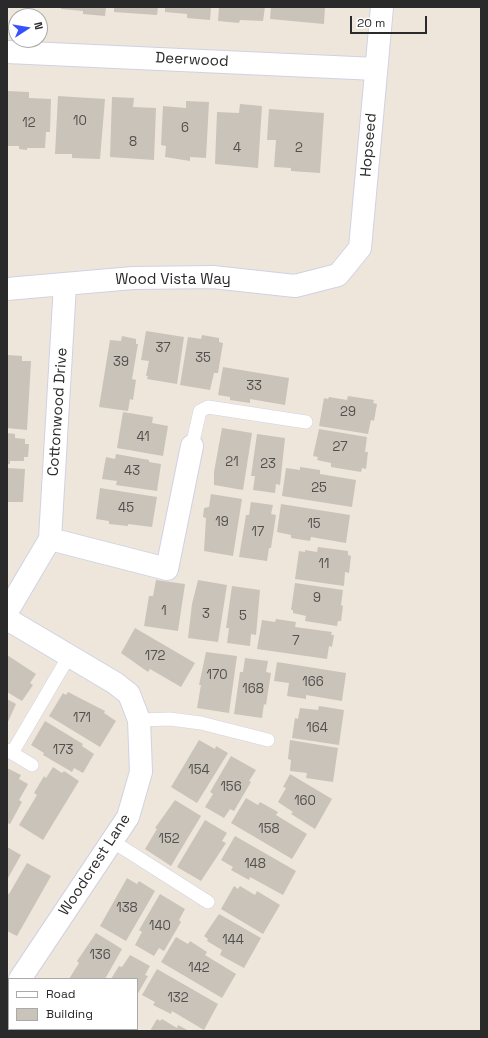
<!DOCTYPE html>
<html>
<head>
<meta charset="utf-8">
<style>
  body { margin:0 }
  #map { position:relative; width:488px; height:1038px; overflow:hidden; background:#eee6da; font-family:"Space Grotesk",sans-serif }
  canvas { display:block }
  .frame { position:absolute; inset:0; border:8px solid #2a2a2a; pointer-events:none }
  .legend { position:absolute; left:8px; top:978px; width:130px; height:52px; box-sizing:border-box; background:#fff; border:1px solid #aaa; margin:0; padding:5px 7px; list-style:none; font-size:12px; color:#2a2a2a }
  .legend li { display:flex; align-items:center; gap:8px; height:20px }
  .legend b { width:20px; border:1px solid #aaa }
  .north { position:absolute; left:8px; top:8px; width:40px; height:40px; box-sizing:border-box; background:#fff; border:1px solid #aaa; border-radius:50%; rotate:78deg; font-size:11px; font-weight:700; line-height:16px; text-align:center; color:#2a2a2a }
  .north::after { content:''; display:block; margin:auto; width:14px; height:18px; background:#3652ff; clip-path:polygon(50% 0,100% 100%,50% 72%,0 100%) }
  .scale { position:absolute; left:350px; top:16px; width:77px; height:18px; box-sizing:border-box; border:2px solid #2a2a2a; border-top:0; padding-left:5px; font-size:12px; line-height:14px; white-space:nowrap; color:#2a2a2a; -webkit-text-stroke:3px #fff; paint-order:stroke }
</style>
</head>
<body>
<div id="map">
<canvas width="488" height="1038"></canvas>
<div class="frame"></div>
<ul class="legend">
<li><b style="height:5px;background:#fff"></b>Road</li>
<li><b style="height:11px;background:#c9c3ba"></b>Building</li>
</ul>
<div class="north">N</div>
<div class="scale">20 m</div>
</div>
<script>
const g = document.querySelector('canvas').getContext('2d');
g.lineJoin = 'round';
function paint(path, color) { g.fillStyle = color; g.fill(path, 'evenodd'); }
const shape = rows => new Path2D(rows.map(r => 'M' + r).join(''));
function stroke(path, color, width, dash) { g.strokeStyle = color; g.lineWidth = width; g.lineCap = dash ? 'butt' : 'round'; g.setLineDash(dash || []); g.stroke(path); }
function write(font, color, halo, rows, align = 'center') {
  g.font = font + ' "Space Grotesk",sans-serif'; g.lineWidth = 3.5; g.setLineDash([]); g.textBaseline = 'middle'; g.strokeStyle = halo; g.fillStyle = color; for (const [text, x, y, turn = 0] of rows) {
    g.save(); g.translate(x, y); g.rotate((+turn || 0) * Math.PI / 180); g.textAlign = isNaN(turn) ? turn : align; if (halo) g.strokeText(text, 0, 0); g.fillText(text, 0, 0); g.restore();
  }
}
const building = shape([
  [61,7,106,7,105,16,83,14,83,11,61,9],
  [114,7,158,7,157,15,114,12],
  [165,7,211,7,210,20,187,18,187,14,165,12],
  [219,7,265,7,263,21,240,20,239,23,218,21],
  [271,7,325,7,324,24,270,19],
  [7,91,29,92,29,98,51,99,50,132,46,132,45,148,27,148,27,150,19,149,19,146,7,146],
  [58,96,105,99,100,159,72,158,72,154,55,154],
  [112,97,134,98,133,107,156,108,154,160,110,157],
  [186,101,209,102,206,158,190,157,190,161,165,157,166,146,161,145,163,106,186,108],
  [240,104,262,106,258,168,215,164,217,112,239,113],
  [269,109,324,113,320,173,291,171,291,168,274,167,276,140,267,140],
  [146,331,184,337,177,384,147,379,148,376,146,376,149,361,141,360],
  [202,335,219,338,219,342,223,343,218,373,214,373,210,390,180,385,188,337,201,339],
  [122,336,136,339,136,344,138,344,132,379,136,380,133,400,130,399,128,411,99,407,110,340,121,341],
  [7,355,22,356,22,361,31,361,27,430,7,428],
  [223,367,289,378,285,405,250,399,250,403,230,400,230,397,218,395],
  [348,396,374,400,373,403,377,404,374,421,371,420,368,434,319,426,324,398,328,399,329,397,347,400],
  [123,412,153,417,152,423,168,426,163,456,117,448],
  [222,428,252,433,243,490,214,485,214,472],
  [319,429,367,437,365,452,368,452,366,469,362,468,361,472,331,467,331,463,317,460,318,457,313,456],
  [7,433,15,434,15,438,25,439,25,444,29,444,28,457,24,457,24,461,10,461,10,464,7,464],
  [257,434,285,438,280,485,276,484,275,493,253,490,255,476,251,476],
  [116,454,149,460,149,462,161,464,157,491,116,485,117,481,102,479,106,457,115,459],
  [300,467,320,470,320,474,356,480,352,507,282,496,286,468,300,470],
  [7,468,25,469,23,502,7,502],
  [100,488,157,497,152,527,128,524,128,526,109,524,109,521,96,519],
  [211,494,242,499,233,556,204,551,206,518,203,517,204,508,209,507],
  [251,502,273,505,271,514,276,515,271,548,269,548,267,561,239,557,246,515,249,515],
  [281,504,350,515,346,543,311,537,310,541,291,538,291,535,277,532],
  [318,547,348,551,348,555,351,556,349,573,345,572,344,586,295,579,299,551,305,552,305,550,317,552],
  [156,580,185,584,178,631,144,626,149,596,153,596],
  [198,580,227,585,218,642,188,638,192,604],
  [295,583,343,590,341,605,343,606,341,621,338,621,337,626,305,621,306,616,293,613,293,610,291,610],
  [232,586,260,590,256,635,251,634,250,646,227,643,229,628,226,628],
  [276,619,296,622,295,627,332,632,331,635,334,635,332,647,329,646,327,659,257,649,262,620,275,622],
  [135,628,195,663,181,687,150,669,148,672,121,653],
  [206,652,237,656,229,713,197,708,201,685,199,685],
  [7,655,36,674,30,683,33,685,22,701,7,692],
  [245,658,268,661,266,672,271,673,266,705,264,704,262,718,234,714,240,672,243,672],
  [277,662,346,673,342,701,306,695,306,699,287,696,289,683,274,681],
  [68,692,105,711,104,713,116,721,100,747,49,716,63,693,66,695],
  [7,699,16,704,7,724],
  [319,706,344,710,339,745,292,738,295,718,298,719,300,708,318,710],
  [45,721,83,744,82,746,94,754,83,773,74,768,72,772,43,755,44,753,31,745],
  [199,740,215,749,216,746,228,753,197,803,171,787],
  [290,740,338,748,333,782,306,778,307,773,290,771,291,760,288,759],
  [231,756,256,770,249,781,251,782,234,811,230,809,224,818,205,807,213,794,210,792],
  [53,767,62,773,64,771,79,781,43,840,19,825,37,795,34,793,44,776,46,778],
  [7,768,21,775,19,779,28,784,19,800,22,802,10,824,7,823],
  [290,774,332,799,315,829,291,814,293,812,278,802,286,788,283,787],
  [246,798,258,805,260,802,278,812,276,815,307,834,292,859,231,823],
  [175,800,201,816,171,866,145,849,157,829,155,828],
  [205,820,227,833,222,841,226,843,201,881,177,867],
  [235,836,296,871,283,895,250,877,249,880,231,870,233,867,221,860],
  [7,847,21,855,8,878,7,877],
  [27,863,51,876,17,936,7,931,7,893,9,894],
  [127,878,137,884,139,881,155,891,126,941,100,926],
  [234,886,238,889,240,886,255,895,257,891,280,905,263,934,221,909],
  [160,894,185,909,179,920,181,922,164,951,159,948,154,956,135,945,142,932,139,930],
  [219,914,261,938,244,968,220,955,222,950,207,941,208,939,204,936],
  [96,933,122,949,105,979,69,979,79,963,77,961],
  [176,937,188,944,190,941,207,952,205,955,236,974,222,998,161,962],
  [130,955,150,966,145,975,148,976,137,995,137,979,111,979,119,966,122,967],
  [157,969,218,1004,204,1030,172,1011,171,1014,153,1005,155,1002,142,995],
  [157,1019,160,1021,162,1019,177,1028,178,1025,189,1031,150,1031],
  [39,1029,75,1029,74,1031,38,1031]
]);
const service = shape([
  [192,446,200,411,208,407,306,422],
  [139,720,170,719,201,723,268,740],
  [7,750,32,765],
  [12,753,69,656],
  [112,841,208,902],
  [116,1029,119,1031]
]);
const minor = shape([
  [7,52,376,69],
  [7,289,133,278,213,277,295,286,338,275,360,248,382,7],
  [50,539,167,569,192,446],
  [7,612,50,539,65,285],
  [7,619,115,683,129,694,139,720,141,772,128,817,20,979],
  [7,998,9,995]
]);
const numberNames = [
  ["10",80,121],
  ["12",29,123],
  ["6",185,128],
  ["8",133,142],
  ["4",237,148],
  ["2",299,148],
  ["37",163,348],
  ["35",203,358],
  ["39",121,362],
  ["33",254,386],
  ["29",348,412],
  ["41",143,437],
  ["27",340,447],
  ["21",232,462],
  ["23",268,464],
  ["43",132,471],
  ["25",319,488],
  ["45",126,508],
  ["19",222,522],
  ["15",314,524],
  ["17",258,532],
  ["11",324,564],
  ["9",317,598],
  ["1",164,611],
  ["3",206,614],
  ["5",243,616],
  ["7",296,641],
  ["172",155,656],
  ["170",217,675],
  ["166",313,682],
  ["168",253,689],
  ["171",82,718],
  ["164",317,728],
  ["173",63,750],
  ["154",199,770],
  ["156",231,787],
  ["160",305,801],
  ["158",269,829],
  ["152",169,839],
  ["148",255,864],
  ["138",127,908],
  ["140",160,926],
  ["144",233,940],
  ["136",100,955],
  ["142",199,968],
  ["132",178,998]
];
const streetNames = [
  ["Deerwood",192,60,3],
  ["Hopseed",369,145,-85],
  ["Wood Vista Way",173,280],
  ["Cottonwood Drive",58,412,-86],
  ["Woodcrest Lane",95,865,-57]
];
paint(building, '#c9c3ba');
stroke(service, '#cfd2e4', 14);
stroke(minor, '#cfd2e4', 24);
stroke(service, '#fff', 13);
stroke(minor, '#fff', 22);
write('13px', '#52504e', null, numberNames);
write('15px', '#2a2a2a', '#fff', streetNames);
</script>
</body>
</html>
